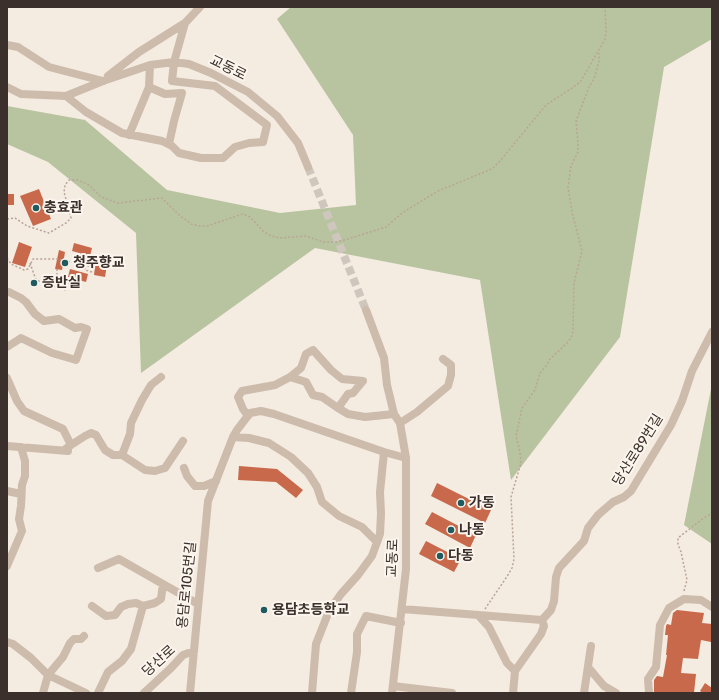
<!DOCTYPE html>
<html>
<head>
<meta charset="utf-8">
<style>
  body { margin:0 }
  #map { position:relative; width:719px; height:700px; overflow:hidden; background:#f4ebe1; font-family:Rubik,sans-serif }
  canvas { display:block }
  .frame { position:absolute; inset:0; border:8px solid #3b302b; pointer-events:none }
</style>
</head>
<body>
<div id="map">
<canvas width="719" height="700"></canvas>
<div class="frame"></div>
</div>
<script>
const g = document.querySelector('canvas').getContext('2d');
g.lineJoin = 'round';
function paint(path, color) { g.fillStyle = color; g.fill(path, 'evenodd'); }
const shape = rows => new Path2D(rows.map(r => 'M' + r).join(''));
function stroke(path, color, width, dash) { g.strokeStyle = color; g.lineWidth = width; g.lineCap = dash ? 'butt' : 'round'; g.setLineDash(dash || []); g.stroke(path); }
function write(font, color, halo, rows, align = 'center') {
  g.font = font + ' Rubik,"Noto Sans KR",sans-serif'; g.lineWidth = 4; g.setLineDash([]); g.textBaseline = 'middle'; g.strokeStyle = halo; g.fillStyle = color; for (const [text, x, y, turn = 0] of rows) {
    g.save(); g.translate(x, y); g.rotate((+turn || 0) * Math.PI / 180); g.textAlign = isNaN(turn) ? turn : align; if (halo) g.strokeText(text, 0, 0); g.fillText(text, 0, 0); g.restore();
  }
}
const green = shape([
  [291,7,712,7,712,39,664,67,620,337,511,480,480,280,315,248,141,373,136,233,48,162,7,144,7,106,85,120,167,190,280,213,356,205,353,135,277,19],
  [712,384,712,544,684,525]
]);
const building = shape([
  [39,189,51,219,33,226,20,196],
  [7,194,14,194,14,205,7,205],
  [19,242,32,247,25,267,12,263],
  [74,243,92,248,90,256,72,251],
  [59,250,65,252,62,270,55,269],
  [96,257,108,259,105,277,94,275],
  [70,269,88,274,86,282,68,277],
  [239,466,277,469,303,490,296,498,276,482,238,480],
  [437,483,491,510,485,523,431,496],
  [432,512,476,535,470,548,425,524],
  [426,541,461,559,454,572,419,554],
  [677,610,704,613,702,623,712,624,711,642,701,640,698,659,683,658,681,673,696,674,694,693,654,693,654,680,657,676,663,677,667,655,666,655,668,635,665,635,666,626,667,624,671,625,673,613],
  [705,683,712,688,712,693,703,693,700,691]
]);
const minorTunnel = shape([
  [308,167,366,310]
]);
const path = shape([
  [7,219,15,218,27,226,49,233,66,223,71,218,64,192,65,185,69,180,78,180,89,185,101,197,118,203,162,198,178,214,191,224,200,226,207,226,243,214,250,217,263,231,271,236,280,238,306,236,323,242,336,242,348,239,386,227,402,213,438,191,487,171,493,168,500,161,546,105,572,88,580,82,585,74,605,39,606,31,605,7],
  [7,258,11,264,24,270,28,269,33,259,57,259,93,267],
  [30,263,36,280,64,290,67,289,69,282,57,275,57,269],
  [92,272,85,270,85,265,86,260,94,262],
  [684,591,687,580,681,552,678,544,678,538,701,520,712,513],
  [485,609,508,575,512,568,514,559,511,497,521,463,520,452,516,436,522,408,535,390,540,373,547,365,549,360,568,342,572,336,573,330,574,283,582,251,572,212,568,187,571,166,578,152,578,143,576,121,589,87,594,79,599,61,599,53]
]);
const minor = shape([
  [7,45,18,47,49,67,103,81],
  [108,76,139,52,185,23,200,7],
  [7,87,21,94,66,96,103,81,150,65,174,62,189,64,211,73,248,92,277,116,298,143,308,167],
  [149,87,150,65],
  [66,96,86,112,122,133,162,141,172,146,179,153,201,158,223,158,235,147,249,143,263,142,267,125,215,86,172,81,174,62,185,23],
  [129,135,149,87,165,94,182,93,174,121,169,144],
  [7,292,9,292,21,298,26,302,35,314,44,321,59,319,75,328,81,327,87,329,76,360,52,353,21,338,7,347],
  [366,310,384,358,387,385,394,414,400,423,406,458,406,569,392,693],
  [7,378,17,401,24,411,63,429,71,445,64,450],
  [338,408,348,414,365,417,394,414],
  [248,416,243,409,238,397,242,391,275,385,290,377,301,368,306,354,313,350,331,370,342,379,363,381,353,393,348,394,338,408,322,397,313,395,306,382,290,377],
  [400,423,417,412,448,386,451,375,451,365,443,359],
  [233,437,249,438,269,443,291,457,308,473,317,487,322,502,339,516,362,527,377,542],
  [71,445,85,436,91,433,96,435,105,450,113,455,122,455,145,470,155,471,165,468,183,441],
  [7,446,68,451],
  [122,455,130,434,131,423,142,400,151,385,161,377],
  [184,468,187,476,195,486,204,486,216,481],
  [7,491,21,494],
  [7,566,22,531,19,519,21,506,22,485,25,476,25,461,21,447],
  [98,568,119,559,198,604],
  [92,606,106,616,115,615,121,607,128,604,136,603,143,606],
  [402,609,542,620],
  [478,615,489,627,507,663,515,671],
  [7,642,13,644,31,658,48,675,86,693],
  [588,667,604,686,616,693],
  [393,686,452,693],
  [43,693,48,675,63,657,70,643,74,639,81,639,84,636],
  [98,693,108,672,122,661,131,649,143,606,155,603,161,599,163,584],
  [144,693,171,668,183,655,194,651],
  [190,693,208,501,233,437,237,430,250,413,261,411,274,414,384,452,406,458],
  [312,693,316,644,329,611,341,594,358,575,372,556,380,534,381,514,380,492,384,452],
  [351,693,357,652,357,634,366,616,401,623],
  [513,693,515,671,541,634,544,626,542,620,551,610,554,601,556,577,559,568,584,541,588,528,598,515,613,502,624,497,631,491,671,425,682,401,692,371,712,332],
  [584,693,591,646],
  [649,693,648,679,656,667,660,625,669,608,684,599,701,600,712,607]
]);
const markers = [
  [36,208,4,"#1f5a5e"],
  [65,263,4,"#1f5a5e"],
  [34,283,4,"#1f5a5e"],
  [461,503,4,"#1f5a5e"],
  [451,530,4,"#1f5a5e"],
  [440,556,4,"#1f5a5e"],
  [264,610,4,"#1f5a5e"]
];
const streetNames = [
  ["교동로",228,68,26],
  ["당산로89번길",638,450,-58],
  ["교동로",393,558,-88],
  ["용담로105번길",187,585,-84],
  ["당산로",159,661,-42]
];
const poiNames = [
  ["충효관",44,208],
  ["청주향교",73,263],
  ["증반실",42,283],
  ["가동",469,503],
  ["나동",459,530],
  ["다동",448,556],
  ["용담초등학교",272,610]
];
paint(green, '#b8c4a0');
paint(building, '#c8694b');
stroke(minorTunnel, '#cfc6bd', 8, [8, 4]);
stroke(path, '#b9a596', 1.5, [2, 2]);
stroke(minor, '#cdbbac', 8);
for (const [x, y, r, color] of markers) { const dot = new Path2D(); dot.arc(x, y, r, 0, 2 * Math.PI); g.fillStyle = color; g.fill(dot); stroke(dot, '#fbf5ee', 1.5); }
write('14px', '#3b302b', '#fbf5ee', streetNames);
write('bold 14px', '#3b302b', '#fbf5ee', poiNames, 'left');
</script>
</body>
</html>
